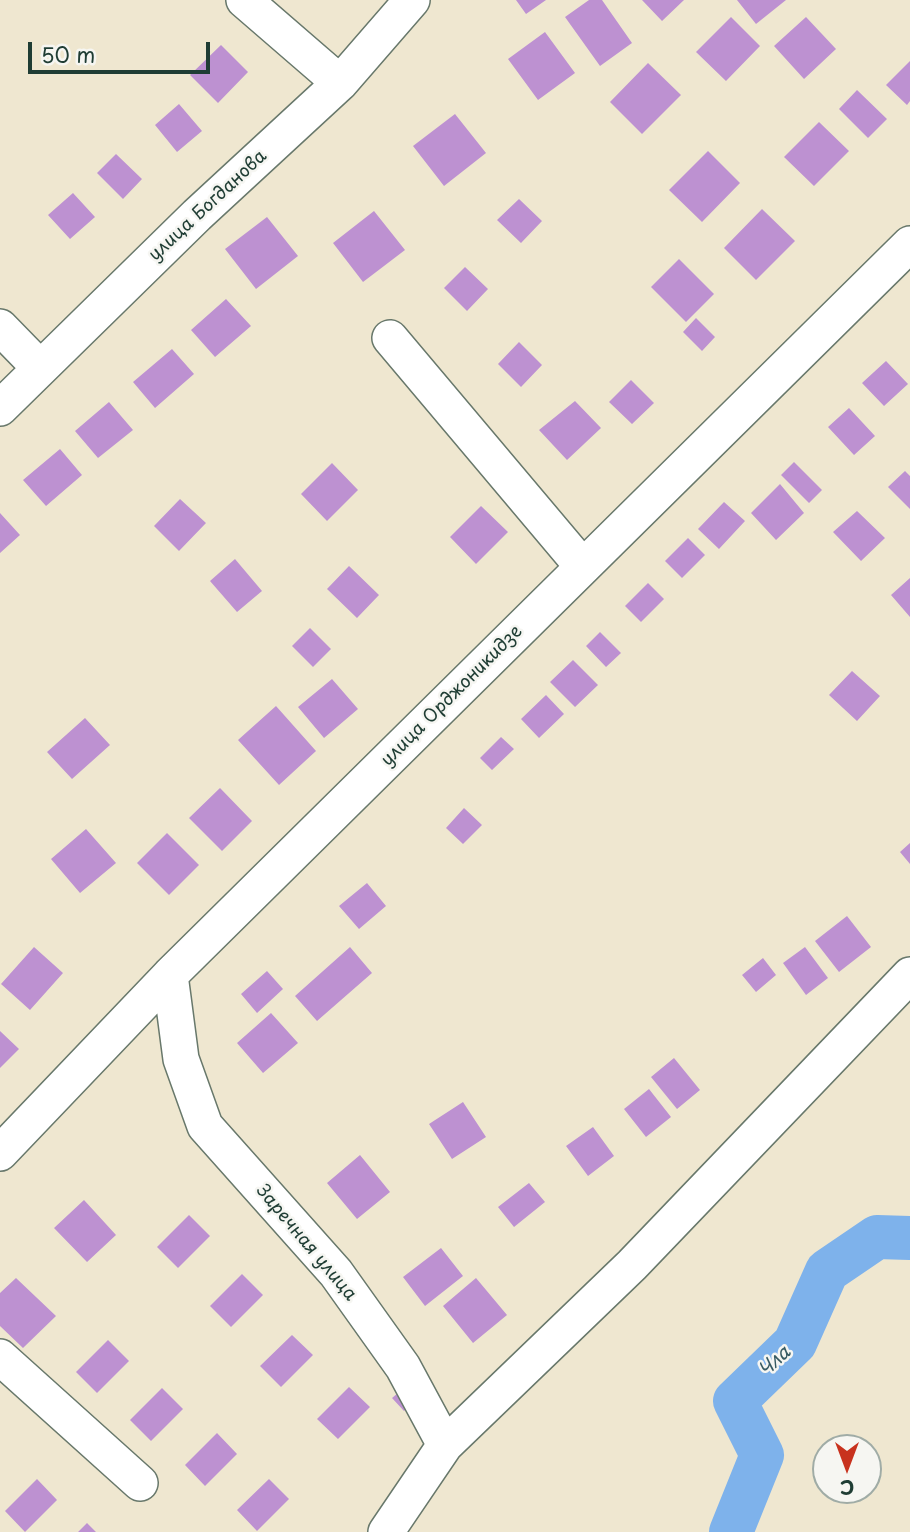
<!DOCTYPE html>
<html>
<head>
<meta charset="utf-8">
<style>
  body { margin:0 }
  #map { position:relative; width:910px; height:1532px; overflow:hidden; background:#efe7d0; font-family:"Playpen Sans",sans-serif }
  canvas { display:block }
  .north { position:absolute; left:812px; top:1434px; width:70px; height:70px; box-sizing:border-box; background:#f6f6f2; border:2px solid #a0aca6; border-radius:50%; rotate:180deg; font-size:19px; font-weight:700; line-height:28px; text-align:center; color:#1f3d34 }
  .north::after { content:''; display:block; margin:auto; width:24px; height:32px; background:#c8321e; clip-path:polygon(50% 0,100% 100%,50% 72%,0 100%) }
  .scale { position:absolute; left:28px; top:42px; width:182px; height:32px; box-sizing:border-box; border:4px solid #1f3d34; border-top:0; padding-left:9px; font-size:21px; line-height:24px; white-space:nowrap; color:#1f3d34; -webkit-text-stroke:5px #f6f6f2; paint-order:stroke }
</style>
</head>
<body>
<div id="map">
<canvas width="910" height="1532"></canvas>
<div class="north">С</div>
<div class="scale">50 m</div>
</div>
<script>
const g = document.querySelector('canvas').getContext('2d');
g.lineJoin = 'round';
const shape = rows => new Path2D(rows.map(r => 'M' + r).join(''));
function stroke(path, color, width, dash) { g.strokeStyle = color; g.lineWidth = width; g.lineCap = dash ? 'butt' : 'round'; g.setLineDash(dash || []); g.stroke(path); }
function paint(path, color) { g.fillStyle = color; g.fill(path, 'evenodd'); }
function write(font, color, halo, rows, align = 'center') {
  g.font = font + ' "Playpen Sans",sans-serif'; g.lineWidth = 5; g.setLineDash([]); g.textBaseline = 'middle'; g.strokeStyle = halo; g.fillStyle = color; for (const [text, x, y, turn = 0] of rows) {
    g.save(); g.translate(x, y); g.rotate((+turn || 0) * Math.PI / 180); g.textAlign = isNaN(turn) ? turn : align; if (halo) g.strokeText(text, 0, 0); g.fillText(text, 0, 0); g.restore();
  }
}
const river = shape([
  [731,1532,762,1455,735,1401,795,1343,827,1271,877,1237,910,1238]
]);
const building = shape([
  [516,0,546,0,526,14],
  [589,0,602,0,632,43,600,66,565,17],
  [642,0,684,0,662,21],
  [737,0,786,0,756,24],
  [731,17,760,46,726,81,696,52],
  [806,17,836,49,804,79,774,46],
  [545,32,575,73,538,100,508,59],
  [221,45,248,72,218,103,190,75],
  [910,61,910,101,907,105,886,85],
  [648,63,681,95,642,134,610,102],
  [857,90,887,119,868,138,839,109],
  [179,104,202,131,177,152,155,125],
  [455,114,486,153,444,186,413,146],
  [819,122,849,151,814,186,784,157],
  [708,151,740,183,702,222,669,190],
  [116,154,142,179,123,199,97,173],
  [73,193,95,217,70,239,48,215],
  [519,199,542,221,521,243,497,220],
  [762,209,795,241,756,280,724,248],
  [374,211,405,250,363,282,333,243],
  [267,217,298,256,256,289,225,249],
  [679,259,714,294,686,322,651,287],
  [465,267,488,289,467,311,444,288],
  [226,299,251,326,215,357,191,330],
  [696,318,715,337,702,351,683,332],
  [519,342,542,365,521,387,498,364],
  [172,349,194,374,155,408,133,382],
  [886,361,908,384,884,406,862,383],
  [631,380,654,403,632,424,609,402],
  [575,401,601,428,567,460,539,430],
  [109,402,133,430,98,458,75,431],
  [849,408,875,436,854,455,828,427],
  [60,449,82,475,46,506,23,480],
  [794,462,822,490,809,503,781,475],
  [332,463,358,490,327,521,301,494],
  [905,471,910,476,910,509,888,487],
  [780,484,804,513,776,540,751,513],
  [180,499,206,523,179,551,154,526],
  [724,502,745,521,719,549,698,529],
  [481,506,508,532,476,564,450,537],
  [857,511,885,538,861,561,833,532],
  [0,513,20,535,0,553],
  [688,538,705,555,682,578,665,561],
  [235,559,262,591,237,612,210,581],
  [349,566,379,595,357,618,327,589],
  [910,578,910,617,891,595],
  [648,583,664,599,641,622,625,606],
  [310,628,331,649,313,667,292,646],
  [600,632,621,653,606,667,586,646],
  [573,660,598,685,575,707,550,682],
  [852,671,880,696,857,721,829,695],
  [332,679,358,709,324,738,298,707],
  [546,695,564,714,539,738,521,719],
  [276,706,316,751,279,785,238,740],
  [85,718,110,745,72,779,47,752],
  [501,737,514,749,492,770,480,758],
  [220,788,252,821,222,851,189,818],
  [464,808,482,825,463,844,446,828],
  [86,829,116,863,80,893,51,859],
  [167,833,199,865,169,895,137,863],
  [910,843,910,864,900,852],
  [367,883,386,906,359,929,339,906],
  [847,916,871,947,839,972,815,941],
  [34,947,63,973,30,1010,1,984],
  [350,947,372,973,317,1021,295,996],
  [805,947,828,978,806,995,783,963],
  [763,958,776,975,756,992,742,975],
  [267,971,283,989,257,1013,241,994],
  [271,1013,298,1043,263,1073,237,1043],
  [0,1031,19,1049,0,1068],
  [674,1058,700,1090,677,1109,651,1077],
  [649,1089,671,1117,646,1137,624,1109],
  [463,1102,486,1137,452,1159,429,1124],
  [593,1127,614,1156,588,1176,566,1146],
  [360,1155,390,1192,357,1219,327,1183],
  [529,1183,545,1202,514,1227,498,1207],
  [84,1200,116,1235,87,1262,54,1228],
  [189,1215,210,1236,178,1268,157,1247],
  [441,1248,463,1276,425,1306,403,1277],
  [242,1274,263,1295,231,1327,210,1306],
  [16,1278,56,1316,23,1348,0,1326,0,1293],
  [476,1278,507,1315,473,1343,443,1306],
  [292,1335,313,1355,281,1387,260,1366],
  [108,1340,129,1361,97,1393,76,1372],
  [349,1387,370,1407,338,1439,317,1419],
  [162,1388,183,1409,151,1441,130,1420],
  [398,1393,410,1405,404,1411,392,1398],
  [217,1433,237,1454,205,1486,185,1465],
  [37,1479,57,1500,25,1532,5,1511],
  [269,1479,289,1499,257,1531,237,1510],
  [87,1523,96,1532,78,1532]
]);
const minor = shape([
  [244,0,340,83],
  [0,327,40,368],
  [390,338,583,567],
  [0,408,197,215,340,83,412,0],
  [170,975,181,1059,205,1126,336,1273,403,1367,445,1445,386,1532],
  [0,1153,170,975,910,244],
  [0,1357,140,1483],
  [445,1445,632,1265,910,975]
]);
const streetNames = [
  ["улица Богданова",208,206,-43],
  ["улица Орджоникидзе",452,696,-45],
  ["Заречная улица",306,1243,50]
];
const waterNames = [
  ["Чла",775,1362,-43]
];
stroke(river, '#7eb2eb', 44);
paint(building, '#bd91d1');
stroke(minor, '#68786b', 38);
stroke(minor, '#fff', 35);
write('18px', '#1f3d34', '#f6f6f2', streetNames);
write('italic 19px', '#375a62', '#f6f6f2', waterNames);
</script>
</body>
</html>
